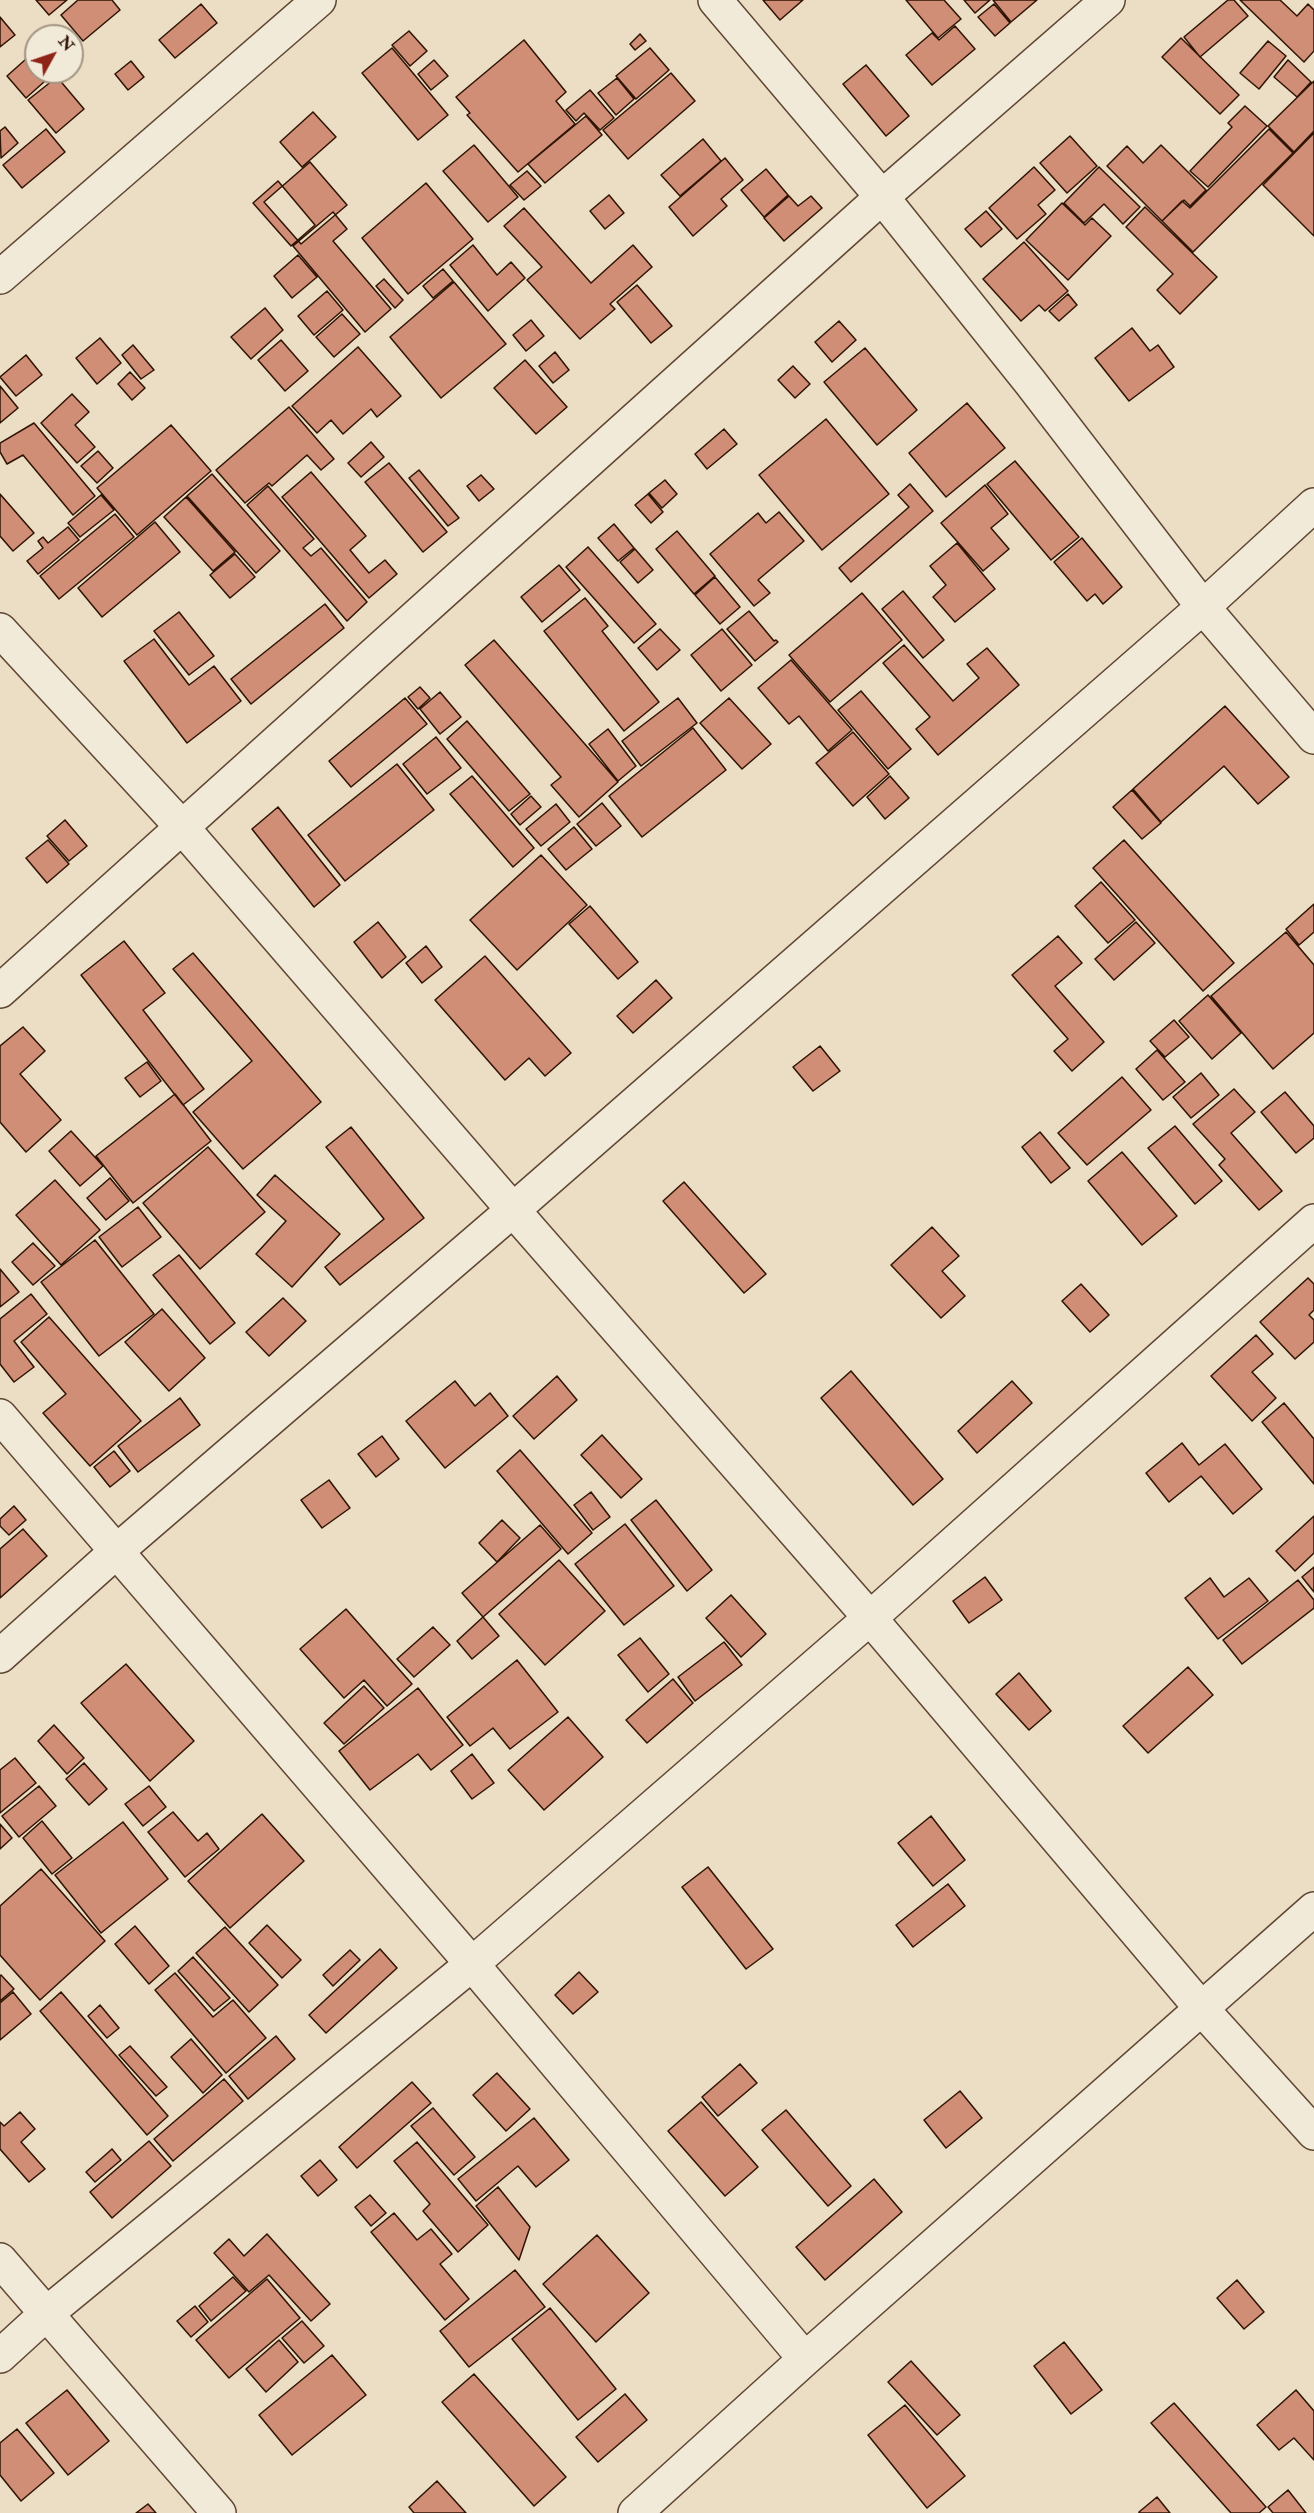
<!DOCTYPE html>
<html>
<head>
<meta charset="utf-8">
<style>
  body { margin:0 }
  #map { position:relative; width:1314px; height:2513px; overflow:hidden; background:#ebdec4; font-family:"IM FELL Double Pica",serif }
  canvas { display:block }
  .north { position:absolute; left:24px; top:24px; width:60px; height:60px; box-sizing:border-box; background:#f2ead9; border:2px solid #a49483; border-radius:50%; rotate:50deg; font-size:16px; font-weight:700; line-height:24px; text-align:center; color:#2f1303 }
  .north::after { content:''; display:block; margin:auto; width:21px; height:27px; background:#8f2418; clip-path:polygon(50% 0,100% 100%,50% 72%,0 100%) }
</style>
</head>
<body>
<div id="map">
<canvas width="1314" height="2513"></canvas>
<div class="north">N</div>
</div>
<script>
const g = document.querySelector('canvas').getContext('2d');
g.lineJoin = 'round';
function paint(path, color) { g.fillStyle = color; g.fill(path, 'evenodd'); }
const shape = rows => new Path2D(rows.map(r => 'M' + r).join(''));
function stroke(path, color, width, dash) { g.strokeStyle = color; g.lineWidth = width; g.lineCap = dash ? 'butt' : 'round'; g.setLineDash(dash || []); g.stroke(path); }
const building = shape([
  [36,0,67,0,49,15,36,0],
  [78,0,112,0,120,10,83,41,61,15,78,0],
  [763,0,803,0,780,20,763,0],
  [906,0,944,0,961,19,938,38,906,0],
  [964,0,990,0,975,13,964,0],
  [993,0,1037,0,1011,22,993,0],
  [1228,0,1234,0,1248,16,1200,57,1184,37,1228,0],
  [1240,0,1280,0,1297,16,1308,4,1314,10,1314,51,1304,62,1240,0],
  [201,4,217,23,175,58,159,40,201,4],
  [994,4,1010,23,995,36,978,17,994,4],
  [0,17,15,35,0,47,0,17],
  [955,26,975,49,932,85,906,55,932,33,939,40,955,26],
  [409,31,427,51,410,66,392,45,409,31],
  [640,34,646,41,635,50,630,44,640,34],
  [1181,38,1239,95,1220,114,1162,57,1181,38],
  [524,40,566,92,556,101,575,124,518,172,467,115,470,113,456,97,524,40],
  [1268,41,1286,56,1259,89,1240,73,1268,41],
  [392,48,448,115,418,140,362,73,392,48],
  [650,48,669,70,636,99,616,76,650,48],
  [35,51,36,72,54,73,26,98,7,76,35,51],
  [434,60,448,76,431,90,418,74,434,60],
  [1288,60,1311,82,1297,97,1274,77,1288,60],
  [131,61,144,77,128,90,115,74,131,61],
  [866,65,909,116,886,136,843,84,866,65],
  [671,73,695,101,628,159,603,130,671,73],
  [57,77,84,109,56,133,28,100,57,77],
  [617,78,634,99,616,115,598,93,617,78],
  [1314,81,1314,131,1294,152,1268,126,1314,81],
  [590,90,614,118,600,130,584,113,576,121,566,110,590,90],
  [1245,106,1267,126,1208,187,1190,171,1232,127,1228,123,1245,106],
  [313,112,336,137,302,167,280,142,313,112],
  [586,116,602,135,545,183,528,164,586,116],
  [5,127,18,143,1,158,0,131,5,127],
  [46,129,65,152,22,188,3,165,46,129],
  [1269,129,1293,153,1193,252,1162,221,1182,201,1190,208,1269,129],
  [1314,133,1314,236,1263,185,1314,133],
  [1070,136,1097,166,1067,193,1040,163,1070,136],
  [703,139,721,161,680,196,661,175,703,139],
  [474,145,518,197,488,222,443,171,474,145],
  [1161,145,1206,190,1190,206,1184,200,1162,221,1107,166,1127,146,1143,163,1161,145],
  [725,158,743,180,721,199,727,206,693,236,669,207,725,158],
  [310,162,347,205,301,244,264,202,310,162],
  [1034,167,1055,190,1038,205,1046,214,1017,239,989,208,1034,167],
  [1099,167,1140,207,1123,224,1104,204,1084,223,1064,203,1099,167],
  [766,169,788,195,764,217,741,190,766,169],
  [527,171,541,186,524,200,510,185,527,171],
  [278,181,315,225,291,246,253,203,278,181],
  [426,183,473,239,408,294,362,238,426,183],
  [609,195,624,213,605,229,590,211,609,195],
  [789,196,798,206,811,196,822,208,784,241,764,218,789,196],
  [1062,203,1085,225,1092,218,1111,236,1068,280,1026,240,1062,203],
  [1145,207,1217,277,1180,314,1157,290,1173,274,1126,227,1145,207],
  [524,208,591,283,633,245,652,267,610,304,615,309,580,339,527,280,542,267,504,226,524,208],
  [986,211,1002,229,981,247,965,229,986,211],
  [333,212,347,229,333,241,391,309,365,332,293,246,333,212],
  [1024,242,1068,291,1045,311,1039,305,1021,321,983,279,1024,242],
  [473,245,497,275,511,262,525,278,488,311,450,265,473,245],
  [298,255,317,277,292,298,274,276,298,255],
  [443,269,453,281,433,298,423,286,443,269],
  [384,279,403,300,395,308,376,286,384,279],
  [454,282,506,344,441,398,390,337,454,282],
  [637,285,672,326,651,343,617,302,637,285],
  [327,291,343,310,314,335,298,316,327,291],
  [1068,294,1077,305,1059,321,1049,311,1068,294],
  [265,308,283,330,251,359,231,337,265,308],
  [342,314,360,334,334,357,316,337,342,314],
  [531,320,544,336,526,351,513,335,531,320],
  [839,321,856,340,832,362,815,342,839,321],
  [1132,328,1150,351,1158,345,1174,367,1129,401,1095,358,1132,328],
  [100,338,121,363,97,384,76,358,100,338],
  [281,340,308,371,285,391,258,360,281,340],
  [133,345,154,370,141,379,122,355,133,345],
  [358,347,401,396,377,417,371,409,343,434,331,420,317,433,292,406,358,347],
  [865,348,917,410,877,445,824,382,865,348],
  [555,352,569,370,553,383,539,366,555,352],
  [26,355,42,375,16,396,0,377,26,355],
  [525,360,567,407,536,434,494,388,525,360],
  [793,366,810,384,795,398,778,380,793,366],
  [130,372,145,388,132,400,118,384,130,372],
  [0,386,18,408,0,423,0,386],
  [72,394,89,412,75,425,95,447,77,463,41,423,72,394],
  [967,403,1005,448,946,497,909,453,967,403],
  [289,407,334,459,321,470,307,455,272,486,269,483,245,503,216,470,289,407],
  [826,419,889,494,822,550,759,475,826,419],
  [34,423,95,496,73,515,23,455,7,464,0,452,0,443,34,423],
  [171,425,211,471,137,535,97,488,171,425],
  [724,429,737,444,707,469,695,454,724,429],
  [371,442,384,457,361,477,348,463,371,442],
  [98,451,113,468,97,483,81,466,98,451],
  [1015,461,1079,537,1051,560,987,484,1015,461],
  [389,463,447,532,423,552,365,482,389,463],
  [419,470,459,518,448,526,409,478,419,470],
  [311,472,366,536,350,550,369,573,385,560,397,574,369,598,282,497,311,472],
  [212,474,280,551,256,573,187,496,212,474],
  [481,475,494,489,479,501,467,486,481,475],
  [665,480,677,494,662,508,649,493,665,480],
  [910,484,933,511,851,582,839,568,909,507,898,495,910,484],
  [985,485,1008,514,991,528,1009,549,983,571,941,523,985,485],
  [268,486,314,539,303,548,311,556,321,548,367,602,347,621,247,505,268,486],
  [0,494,34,533,13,551,0,536,0,494],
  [648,494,663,512,651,523,635,505,648,494],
  [101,495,114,510,80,537,68,523,101,495],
  [186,497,235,552,213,571,164,517,186,497],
  [779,512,804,541,758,580,770,593,754,606,710,554,758,513,766,523,779,512],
  [115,514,134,537,59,599,40,576,115,514],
  [155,522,180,552,102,617,78,588,155,522],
  [614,524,634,548,618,561,598,538,614,524],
  [68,527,79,540,38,574,27,561,43,548,38,541,43,537,48,543,68,527],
  [677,531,715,576,694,594,656,549,677,531],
  [1082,538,1122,587,1103,604,1095,594,1087,601,1054,562,1082,538],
  [957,543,995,589,955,622,933,597,946,585,930,566,957,543],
  [588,547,656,624,634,643,566,567,588,547],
  [635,549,653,570,638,583,620,562,635,549],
  [235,554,255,577,230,598,210,575,235,554],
  [559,565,580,590,542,622,521,597,559,565],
  [715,577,740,607,720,624,695,595,715,577],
  [903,591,944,640,923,658,882,609,903,591],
  [862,593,902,640,830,702,789,655,862,593],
  [585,598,608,626,602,631,659,702,624,731,544,631,585,598],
  [325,604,344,628,251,704,231,679,325,604],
  [749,611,774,641,776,640,778,642,755,661,727,629,749,611],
  [179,612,214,656,189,675,154,631,179,612],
  [660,629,680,650,657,670,638,648,660,629],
  [722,629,752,665,721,691,691,655,722,629],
  [154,639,189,685,214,666,241,701,187,743,124,661,154,639],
  [494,640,618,782,579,817,551,785,561,777,465,665,494,640],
  [904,645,953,701,979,678,967,664,987,648,1019,685,938,755,916,729,930,717,883,663,904,645],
  [791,660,852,730,828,751,799,716,789,724,758,688,791,660],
  [420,687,430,698,418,709,408,697,420,687],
  [861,691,911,749,888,769,838,710,861,691],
  [440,692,461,717,440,734,420,709,440,692],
  [405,698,427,724,351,787,329,761,405,698],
  [678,698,697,723,641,766,622,741,678,698],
  [729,698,771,744,742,769,700,723,729,698],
  [1225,706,1289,777,1258,804,1224,766,1161,822,1133,789,1225,706],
  [467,721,530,794,509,811,447,739,467,721],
  [693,728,726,770,642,837,609,796,693,728],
  [608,729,636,766,618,781,589,744,608,729],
  [853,732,889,774,853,806,816,763,853,732],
  [436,737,461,768,427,794,403,764,436,737],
  [397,764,434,810,345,881,308,835,397,764],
  [472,776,534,848,513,867,450,794,472,776],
  [890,776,909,798,885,819,867,797,890,776],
  [1132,790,1161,823,1142,839,1113,807,1132,790],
  [531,796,541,807,520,825,511,814,531,796],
  [602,803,621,826,596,846,577,824,602,803],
  [556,804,570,822,541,846,526,829,556,804],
  [278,807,340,885,314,907,252,829,278,807],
  [65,820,87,846,69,861,47,836,65,820],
  [574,827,592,849,566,870,548,849,574,827],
  [48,840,69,864,47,883,26,858,48,840],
  [1124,840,1234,963,1203,991,1093,868,1124,840],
  [541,855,587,905,517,970,470,920,541,855],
  [1101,882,1135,920,1108,943,1075,906,1101,882],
  [1314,904,1314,932,1299,945,1286,929,1314,904],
  [590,906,638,962,618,979,569,924,590,906],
  [378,922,406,957,382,978,354,942,378,922],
  [1136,922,1155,943,1114,980,1095,959,1136,922],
  [1286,932,1314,965,1314,1033,1273,1069,1211,996,1286,932],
  [1058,936,1082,963,1055,986,1104,1042,1072,1071,1054,1051,1068,1039,1012,975,1058,936],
  [124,941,165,993,143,1010,204,1089,183,1105,81,975,124,941],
  [426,946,442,967,422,983,406,963,426,946],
  [193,953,321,1102,243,1169,193,1112,252,1061,173,969,193,953],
  [485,956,571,1053,545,1076,529,1058,505,1080,435,1000,485,956],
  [656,980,672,998,633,1033,617,1016,656,980],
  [1208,995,1241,1033,1212,1059,1179,1021,1208,995],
  [1174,1020,1189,1037,1165,1057,1150,1041,1174,1020],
  [23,1027,45,1051,20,1074,61,1120,26,1152,0,1122,0,1046,23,1027],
  [820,1046,840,1071,813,1091,793,1067,820,1046],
  [1157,1050,1185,1082,1163,1100,1136,1069,1157,1050],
  [147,1062,161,1081,140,1097,125,1078,147,1062],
  [1201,1073,1219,1095,1191,1118,1173,1097,1201,1073],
  [1122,1077,1151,1110,1087,1165,1058,1133,1122,1077],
  [1234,1089,1255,1112,1231,1133,1282,1191,1259,1210,1219,1165,1225,1159,1193,1124,1234,1089],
  [1285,1092,1314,1126,1314,1138,1296,1153,1261,1112,1285,1092],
  [175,1094,211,1141,133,1203,96,1156,175,1094],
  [1175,1126,1222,1181,1195,1204,1148,1148,1175,1126],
  [351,1127,424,1218,340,1285,325,1267,384,1219,326,1147,351,1127],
  [71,1131,103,1166,80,1186,49,1151,71,1131],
  [1040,1132,1070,1168,1051,1183,1022,1147,1040,1132],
  [208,1147,265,1212,200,1269,143,1203,208,1147],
  [1122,1152,1177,1216,1142,1245,1088,1181,1122,1152],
  [275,1175,340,1234,292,1287,256,1254,286,1221,257,1195,275,1175],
  [110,1178,129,1201,106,1220,87,1198,110,1178],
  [55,1180,100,1230,61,1265,16,1215,55,1180],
  [684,1182,766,1274,744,1293,663,1201,684,1182],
  [138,1207,161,1237,122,1267,99,1237,138,1207],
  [932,1227,959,1256,942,1271,965,1296,941,1318,891,1265,932,1227],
  [95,1240,154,1314,99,1356,41,1282,95,1240],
  [33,1243,55,1266,33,1285,12,1262,33,1243],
  [179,1255,235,1323,210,1344,153,1275,179,1255],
  [0,1269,19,1292,0,1307,0,1269],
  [1308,1278,1314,1284,1314,1310,1309,1315,1314,1320,1314,1342,1295,1359,1260,1322,1308,1278],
  [1081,1284,1109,1315,1090,1332,1062,1301,1081,1284],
  [31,1294,47,1314,14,1341,34,1367,14,1382,0,1364,0,1319,31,1294],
  [283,1298,306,1321,269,1356,246,1332,283,1298],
  [162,1309,205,1358,169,1391,125,1342,162,1309],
  [49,1317,141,1421,90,1466,43,1413,66,1394,21,1342,49,1317],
  [1256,1335,1273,1354,1252,1372,1276,1398,1252,1421,1211,1376,1256,1335],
  [851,1371,943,1479,913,1505,821,1398,851,1371],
  [557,1376,577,1400,534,1439,513,1416,557,1376],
  [455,1381,475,1406,490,1393,508,1416,445,1468,406,1421,455,1381],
  [1012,1381,1032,1403,977,1453,958,1431,1012,1381],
  [180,1398,200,1425,138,1472,118,1446,180,1398],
  [1284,1403,1314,1439,1314,1484,1262,1422,1284,1403],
  [602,1435,642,1479,621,1498,581,1455,602,1435],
  [382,1436,399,1459,376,1477,358,1454,382,1436],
  [1182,1443,1199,1465,1225,1444,1262,1489,1233,1514,1201,1476,1169,1502,1146,1473,1182,1443],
  [520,1450,592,1533,568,1554,497,1471,520,1450],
  [114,1451,130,1471,110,1487,94,1467,114,1451],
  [329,1480,350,1508,322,1528,301,1500,329,1480],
  [591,1492,610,1517,593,1530,574,1505,591,1492],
  [656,1500,712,1570,687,1591,631,1520,656,1500],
  [14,1506,26,1520,9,1535,0,1526,0,1519,14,1506],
  [1314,1516,1314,1553,1295,1571,1276,1551,1314,1516],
  [502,1520,520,1538,497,1562,479,1543,502,1520],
  [625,1524,674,1586,624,1625,575,1564,625,1524],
  [540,1525,561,1549,483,1617,462,1593,540,1525],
  [23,1529,47,1556,0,1598,0,1549,23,1529],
  [559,1560,605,1611,545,1665,499,1614,559,1560],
  [1314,1567,1314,1592,1302,1577,1314,1567],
  [985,1577,1002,1600,969,1623,953,1601,985,1577],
  [1210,1578,1224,1597,1249,1578,1268,1601,1218,1639,1185,1598,1210,1578],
  [1298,1580,1314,1600,1314,1608,1242,1664,1223,1640,1298,1580],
  [731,1595,766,1634,741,1657,706,1618,731,1595],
  [346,1609,412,1684,387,1706,364,1680,344,1698,300,1649,346,1609],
  [483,1617,499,1636,472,1659,457,1641,483,1617],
  [433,1627,450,1645,414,1677,397,1659,433,1627],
  [640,1638,669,1674,648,1692,618,1655,640,1638],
  [724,1642,742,1665,695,1701,678,1677,724,1642],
  [517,1660,558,1712,510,1749,493,1728,470,1746,447,1717,517,1660],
  [126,1664,194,1741,150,1781,81,1703,126,1664],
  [1188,1667,1213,1695,1148,1753,1123,1726,1188,1667],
  [1019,1673,1051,1711,1029,1730,996,1694,1019,1673],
  [673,1679,693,1703,647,1743,626,1720,673,1679],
  [364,1686,384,1708,344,1744,324,1723,364,1686],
  [418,1688,463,1745,431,1770,418,1754,370,1790,339,1751,418,1688],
  [568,1717,603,1757,544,1810,508,1770,568,1717],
  [54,1725,84,1758,67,1774,38,1741,54,1725],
  [472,1754,494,1783,472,1799,451,1771,472,1754],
  [15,1758,36,1783,0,1813,0,1770,15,1758],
  [84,1763,107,1789,89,1805,66,1779,84,1763],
  [39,1786,56,1806,19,1837,2,1816,39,1786],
  [149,1786,166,1807,143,1826,125,1804,149,1786],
  [173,1812,198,1841,207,1833,219,1849,185,1877,148,1832,173,1812],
  [262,1814,304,1861,230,1928,188,1881,262,1814],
  [931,1816,965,1860,933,1886,898,1843,931,1816],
  [42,1821,72,1858,52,1874,23,1838,42,1821],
  [123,1822,168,1879,101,1933,55,1875,123,1822],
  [0,1824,12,1838,0,1849,0,1824],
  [708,1867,773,1949,746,1969,682,1887,708,1867],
  [41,1869,105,1941,40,2000,0,1955,0,1906,41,1869],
  [948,1884,965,1906,913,1947,896,1925,948,1884],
  [267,1925,301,1960,282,1978,249,1943,267,1925],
  [135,1926,169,1966,149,1984,115,1944,135,1926],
  [225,1927,278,1985,249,2012,196,1953,225,1927],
  [380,1949,397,1968,326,2033,309,2015,380,1949],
  [350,1950,360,1960,333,1986,323,1975,350,1950],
  [193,1957,230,1998,214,2011,178,1971,193,1957],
  [579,1972,598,1992,573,2014,555,1995,579,1972],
  [175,1973,213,2017,233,2000,266,2038,226,2073,155,1990,175,1973],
  [1,1975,14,1989,0,2001,0,1976,1,1975],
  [13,1992,31,2014,0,2040,0,2003,13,1992],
  [61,1992,168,2116,147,2135,40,2011,61,1992],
  [100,2005,119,2028,107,2038,88,2016,100,2005],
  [276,2036,295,2059,248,2099,229,2076,276,2036],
  [191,2039,222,2075,203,2093,171,2057,191,2039],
  [130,2046,167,2087,156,2096,119,2055,130,2046],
  [740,2064,757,2083,718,2116,702,2097,740,2064],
  [497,2073,530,2109,506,2131,473,2095,497,2073],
  [224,2079,243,2101,173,2161,154,2139,224,2079],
  [412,2082,431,2103,357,2168,339,2147,412,2082],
  [960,2091,982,2118,946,2148,924,2120,960,2091],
  [701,2102,758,2167,725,2196,668,2131,701,2102],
  [433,2108,475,2157,454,2175,411,2126,433,2108],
  [786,2110,851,2186,828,2206,762,2130,786,2110],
  [20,2112,35,2129,21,2142,45,2169,29,2182,0,2149,0,2122,4,2126,20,2112],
  [534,2118,569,2160,536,2187,518,2166,476,2201,458,2179,534,2118],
  [149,2141,171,2166,112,2218,90,2192,149,2141],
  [417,2142,488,2225,458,2252,423,2211,430,2204,394,2161,417,2142],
  [112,2149,121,2160,95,2182,86,2172,112,2149],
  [320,2160,337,2180,318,2196,301,2176,320,2160],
  [874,2179,902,2212,825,2280,796,2247,874,2179],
  [498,2187,530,2227,519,2260,476,2206,498,2187],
  [370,2195,386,2213,371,2226,355,2207,370,2195],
  [394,2213,417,2240,431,2229,452,2254,440,2264,469,2299,445,2320,371,2232,394,2213],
  [267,2234,330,2304,311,2321,269,2275,249,2292,214,2253,229,2239,244,2256,267,2234],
  [597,2235,649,2293,596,2342,543,2284,597,2235],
  [515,2270,545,2307,469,2367,440,2331,515,2270],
  [233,2277,246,2291,211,2321,199,2306,233,2277],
  [267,2279,300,2318,229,2378,196,2340,267,2279],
  [1237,2280,1264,2312,1244,2329,1217,2298,1237,2280],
  [195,2306,208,2322,191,2337,177,2321,195,2306],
  [550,2308,616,2389,578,2420,512,2339,550,2308],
  [302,2321,324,2346,304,2363,282,2338,302,2321],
  [279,2340,298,2362,266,2392,246,2369,279,2340],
  [1064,2342,1102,2390,1071,2414,1034,2366,1064,2342],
  [332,2355,366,2395,292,2455,259,2415,332,2355],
  [911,2361,960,2415,937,2435,888,2382,911,2361],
  [474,2374,566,2477,534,2506,442,2402,474,2374],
  [67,2390,109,2441,68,2475,26,2423,67,2390],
  [1296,2390,1314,2411,1314,2460,1294,2438,1279,2450,1257,2425,1296,2390],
  [625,2394,647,2420,598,2462,576,2437,625,2394],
  [1174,2403,1266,2507,1259,2513,1231,2513,1151,2423,1174,2403],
  [905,2405,965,2476,927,2508,868,2435,905,2405],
  [17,2429,54,2473,21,2501,0,2475,0,2443,17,2429],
  [437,2481,466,2513,414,2513,409,2507,437,2481],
  [1288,2490,1306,2513,1273,2513,1268,2507,1288,2490],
  [1157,2497,1170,2513,1139,2513,1139,2512,1157,2497],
  [148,2504,156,2513,136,2513,148,2504]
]);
const minor = shape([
  [715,0,882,197,1030,382,1203,607,1314,737],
  [0,277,319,0],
  [0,630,181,826,513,1210,870,1618,1201,2008,1314,2133],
  [0,991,882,197,1108,0],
  [0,1416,472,1964,805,2359],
  [0,1656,118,1550,513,1210,1203,607,1314,505],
  [0,2260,219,2513],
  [0,2356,46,2314,472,1964,870,1618,1314,1221],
  [635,2513,805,2359,1314,1909]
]);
paint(building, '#d18e76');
stroke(building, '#2f1303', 1.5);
stroke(minor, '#5e4633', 36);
stroke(minor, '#f2ead9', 33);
</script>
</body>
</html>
